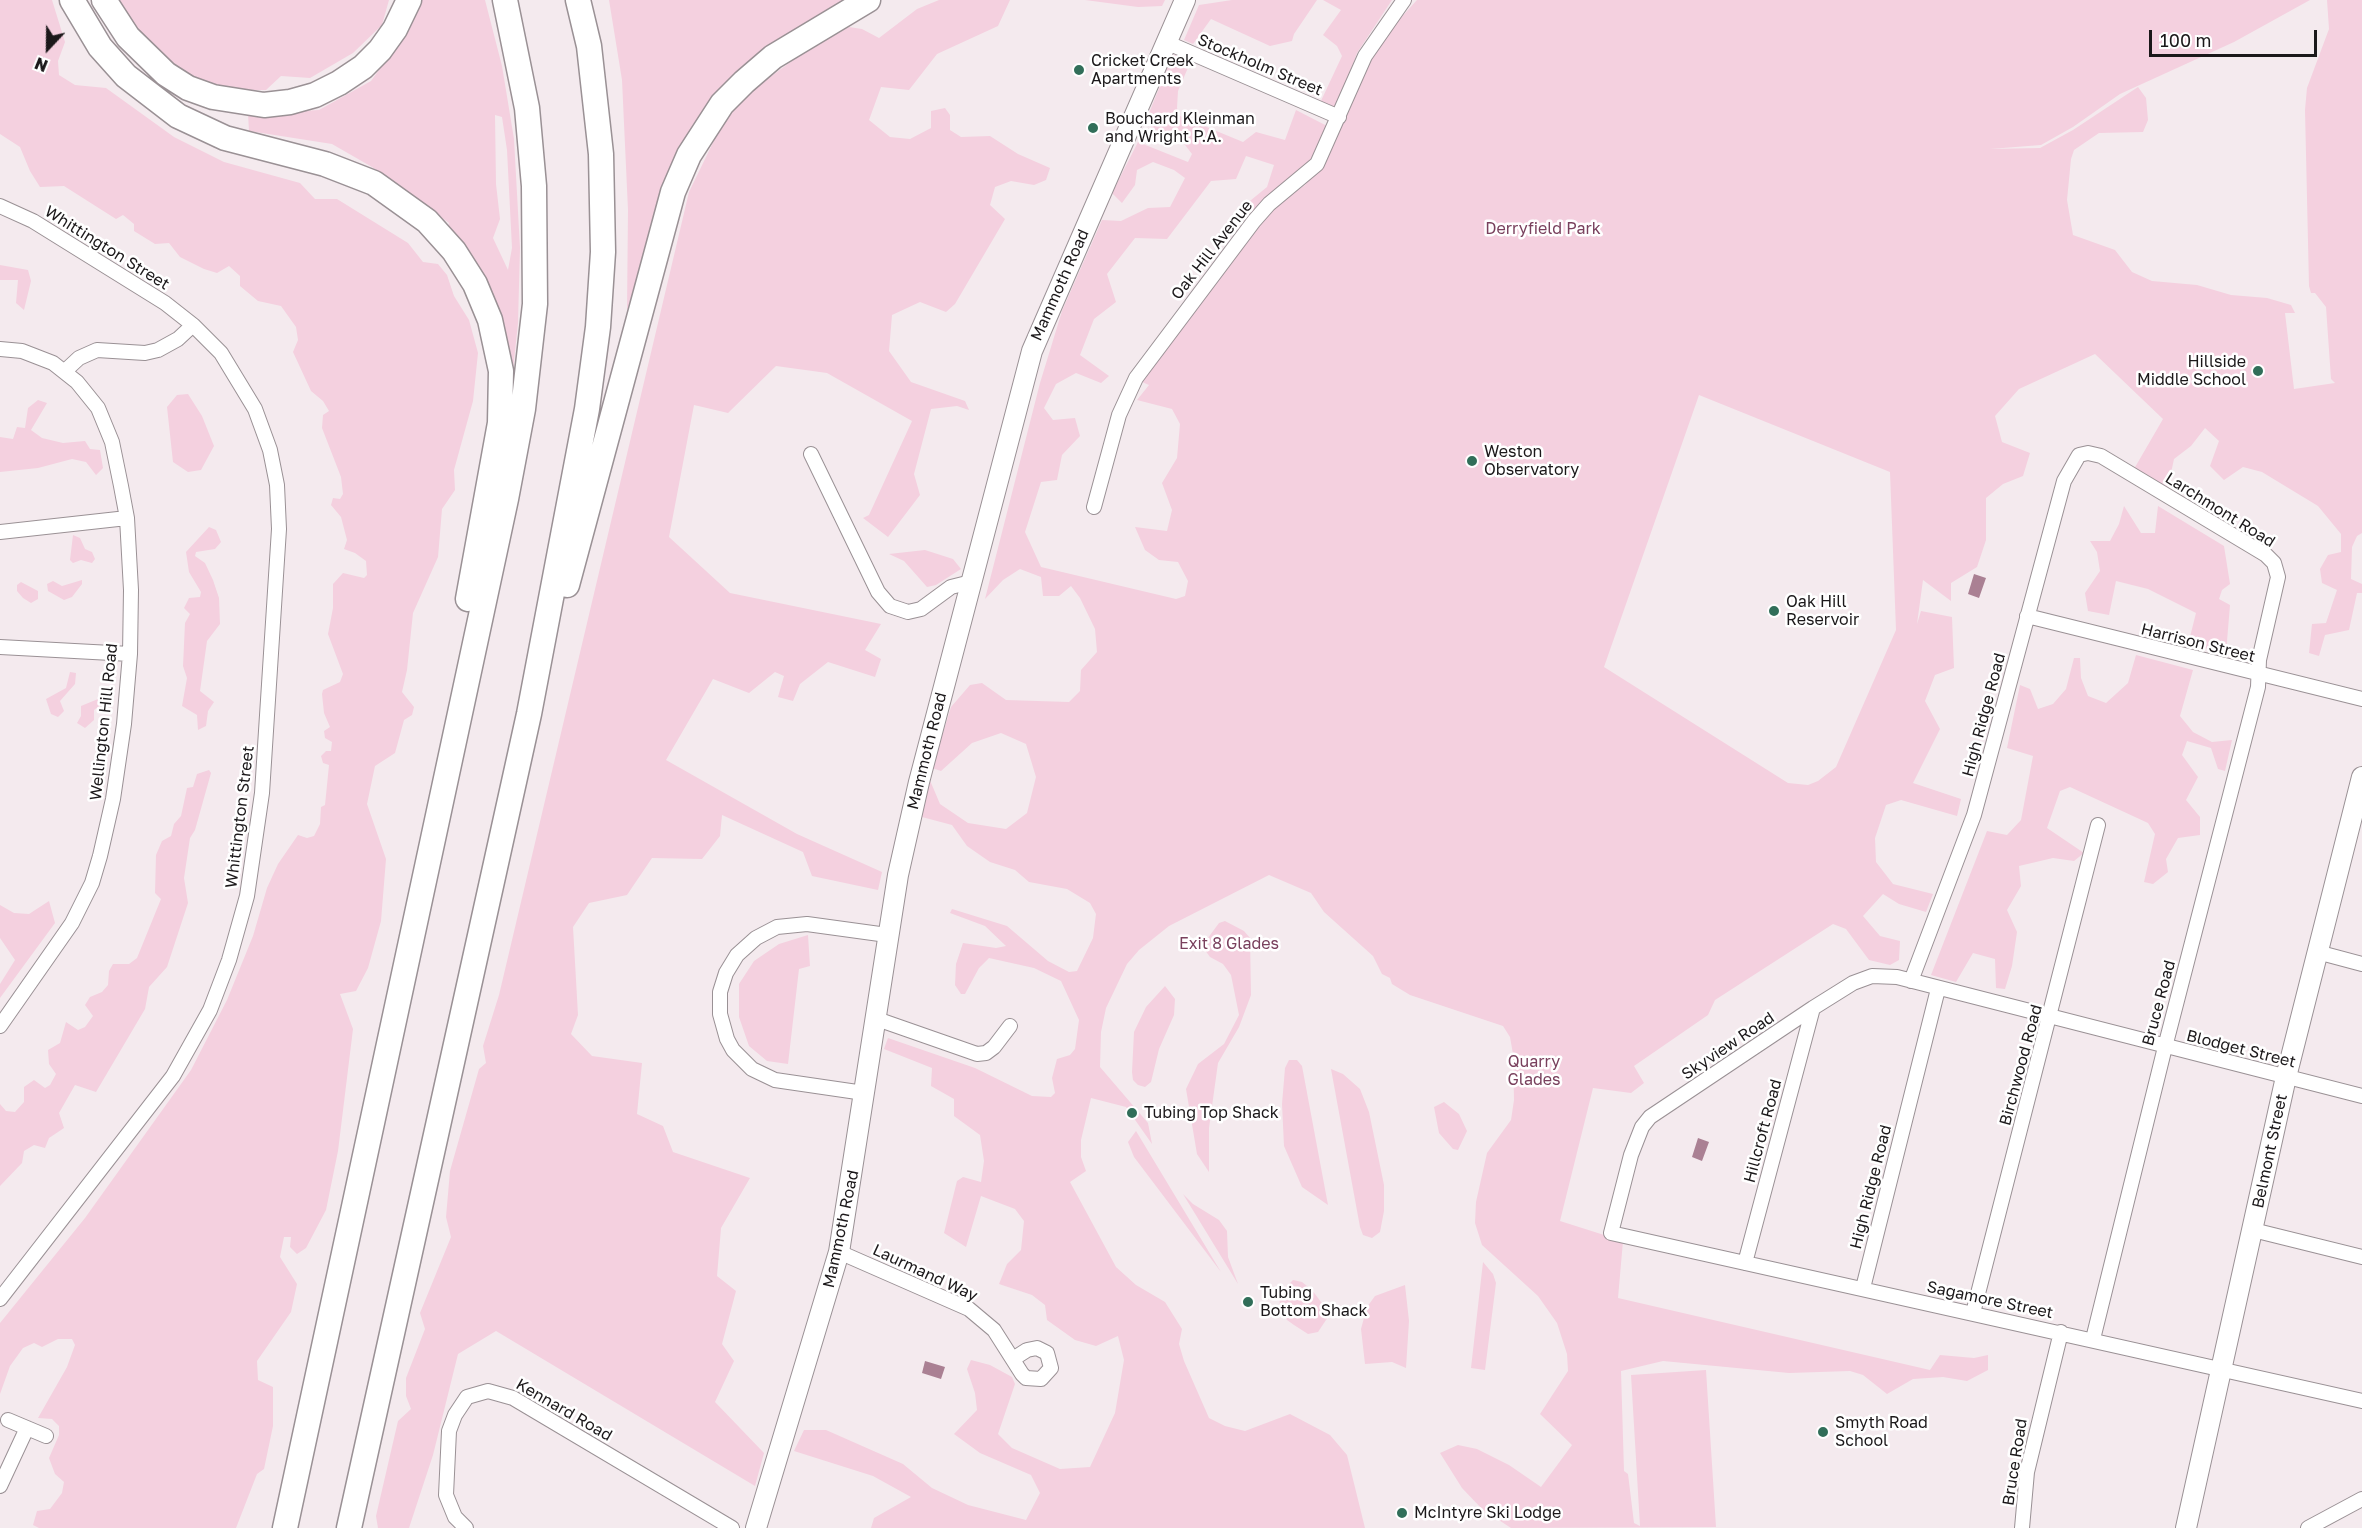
<!DOCTYPE html>
<html>
<head>
<meta charset="utf-8">
<style>
  body { margin:0 }
  #map { position:relative; width:2362px; height:1528px; overflow:hidden; background:#f4eaee; font-family:"Golos Text",sans-serif }
  canvas { display:block }
  .north { position:absolute; left:18px; top:18px; width:60px; height:60px; -webkit-text-stroke:4px #fff; paint-order:stroke; rotate:202deg; font-size:16px; font-weight:700; line-height:24px; text-align:center; color:#1b181a }
  .north::after { content:''; display:block; margin:auto; width:21px; height:27px; background:#1b181a; clip-path:polygon(50% 0,100% 100%,50% 72%,0 100%) }
  .scale { position:absolute; left:2149px; top:30px; width:168px; height:27px; box-sizing:border-box; border:3px solid #1b181a; border-top:0; padding-left:8px; font-size:18px; line-height:21px; white-space:nowrap; color:#1b181a; -webkit-text-stroke:4px #fff; paint-order:stroke }
</style>
</head>
<body>
<div id="map">
<canvas width="2362" height="1528"></canvas>
<div class="north">N</div>
<div class="scale">100 m</div>
</div>
<script>
const g = document.querySelector('canvas').getContext('2d');
g.lineJoin = 'round';
function paint(path, color) { g.fillStyle = color; g.fill(path, 'evenodd'); }
const shape = rows => new Path2D(rows.map(r => 'M' + r).join(''));
function stroke(path, color, width, dash) { g.strokeStyle = color; g.lineWidth = width; g.lineCap = dash ? 'butt' : 'round'; g.setLineDash(dash || []); g.stroke(path); }
function write(font, color, halo, rows, align = 'center') {
  g.font = font + ' "Golos Text",sans-serif'; g.lineWidth = 5; g.setLineDash([]); g.textBaseline = 'middle'; g.strokeStyle = halo; g.fillStyle = color; for (const [text, x, y, turn = 0] of rows) {
    g.save(); g.translate(x, y); g.rotate((+turn || 0) * Math.PI / 180); g.textAlign = isNaN(turn) ? turn : align; if (halo) g.strokeText(text, 0, 0); g.fillText(text, 0, 0); g.restore();
  }
}
const green = shape([
  [0,0,52,0,65,42,58,61,59,75,75,85,106,88,174,137,224,162,300,183,315,199,337,199,408,243,423,262,438,264,447,275,454,296,469,320,478,353,473,401,454,470,455,490,442,509,438,557,413,613,407,670,402,692,414,707,412,715,404,720,395,753,375,766,367,804,386,859,381,921,368,968,356,991,340,994,353,1029,338,1151,326,1210,306,1248,297,1254,290,1247,291,1237,284,1237,280,1257,297,1284,291,1312,257,1361,258,1380,273,1387,273,1426,264,1469,257,1474,236,1528,39,1528,33,1525,37,1511,50,1509,62,1493,64,1482,55,1474,49,1458,59,1435,59,1426,52,1419,38,1418,67,1367,75,1345,72,1339,58,1339,42,1347,34,1343,23,1348,10,1366,0,1394,0,1323,85,1218,191,1070,227,1000,253,936,267,888,278,864,298,835,307,838,314,836,320,824,321,807,325,805,329,765,323,763,321,756,326,751,331,751,332,742,325,738,324,731,330,727,324,713,322,694,323,690,340,682,343,674,328,634,333,608,333,584,343,573,364,578,367,575,366,561,355,553,344,549,347,540,341,517,331,505,333,498,340,499,343,494,341,477,322,428,323,415,329,411,323,401,311,391,293,352,298,340,296,327,281,306,258,301,240,286,240,276,229,266,217,273,204,269,180,257,169,243,155,244,134,231,134,224,123,215,116,219,64,186,40,187,30,171,20,147,0,134],
  [111,0,389,0,382,25,353,53,310,78,281,76,266,90,210,90,150,51],
  [412,0,485,0,502,66,514,139,520,248,518,323,512,380,447,229,449,223,372,167,332,144,249,131,248,114,319,110,371,81,397,45],
  [495,115,502,117,507,150,512,248,508,270,493,238,500,219,496,184],
  [609,0,856,0,723,87,627,310,628,210,622,80],
  [939,0,1010,0,998,26,937,54,909,90,881,87,869,120,890,137,910,139,931,128,931,111,945,108,950,115,950,130,961,137,990,136,1018,154,1050,168,1046,180,1034,185,1011,181,995,187,990,205,1005,219,955,304,946,312,920,302,892,315,889,351,911,382,965,401,969,410,957,406,931,409,914,474,920,495,888,537,863,518,869,515,912,421,827,373,776,366,728,413,694,405,669,537,730,593,881,624,865,650,881,659,875,677,828,662,800,684,793,701,778,697,784,676,775,672,749,693,713,679,666,760,797,834,882,872,878,890,812,876,803,852,722,815,720,836,702,859,652,858,627,895,589,903,573,927,578,1015,571,1034,592,1056,642,1063,637,1114,663,1126,673,1152,750,1178,721,1228,717,1276,736,1291,722,1344,734,1361,715,1402,764,1453,755,1486,496,1331,458,1354,433,1455,409,1528,378,1528,376,1516,398,1421,411,1409,406,1396,406,1378,425,1329,420,1313,451,1237,446,1217,450,1171,479,1069,486,1063,483,1046,499,995,689,192,722,124,751,91,800,55,849,27,862,29,879,38,917,9],
  [1085,0,1165,0,1162,6,1138,7],
  [1232,0,1317,0,1294,34,1292,41,1270,46,1211,19,1193,44,1184,40,1199,5],
  [1323,0,1392,0,1357,53,1336,110,1320,103,1342,56,1337,46,1323,35,1341,10],
  [1417,0,2310,0,2234,42,2120,94,2073,127,2041,145,1990,149,2040,148,2073,130,2138,87,2146,98,2148,120,2143,132,2099,133,2074,150,2071,159,2067,200,2073,235,2115,250,2132,272,2152,281,2197,285,2231,295,2267,298,2291,305,2295,313,2285,313,2294,389,2335,383,2331,379,2326,307,2315,293,2311,293,2309,286,2305,110,2307,88,2329,29,2327,0,2362,0,2362,533,2357,536,2352,547,2351,579,2362,584,2362,593,2357,593,2349,630,2325,635,2319,656,2309,653,2312,624,2326,623,2337,590,2322,583,2320,569,2328,555,2341,552,2341,534,2318,506,2262,472,2243,467,2224,480,2210,466,2219,441,2205,428,2191,446,2174,459,2168,487,2134,469,2163,419,2095,354,2019,389,1995,416,2002,442,2030,453,2023,476,2003,484,1986,498,1986,540,1977,567,1951,583,1951,601,1923,580,1917,624,1921,611,1952,617,1954,668,1935,675,1925,701,1940,729,1913,783,1961,799,1957,816,1901,800,1886,805,1875,838,1876,862,1893,884,1933,894,1926,912,1899,904,1883,894,1863,916,1880,936,1900,941,1899,960,1890,965,1869,960,1846,929,1833,924,1715,1000,1708,1015,1634,1066,1644,1083,1631,1093,1593,1088,1560,1221,1623,1241,1618,1298,1930,1370,1940,1355,1974,1358,1988,1355,1988,1370,1967,1381,1943,1377,1913,1379,1887,1394,1863,1375,1850,1371,1789,1373,1663,1361,1621,1371,1624,1471,1628,1474,1634,1523,1640,1526,1631,1375,1706,1370,1716,1527,1511,1528,1482,1509,1462,1488,1440,1453,1458,1445,1477,1449,1509,1465,1541,1487,1572,1445,1540,1414,1568,1371,1567,1354,1557,1323,1538,1296,1482,1245,1475,1223,1476,1202,1487,1153,1511,1120,1514,1100,1513,1054,1510,1037,1503,1026,1410,995,1392,984,1390,978,1382,974,1373,956,1324,912,1311,893,1269,875,1169,926,1139,950,1127,964,1106,1008,1101,1032,1100,1067,1148,1123,1152,1144,1126,1107,1091,1098,1081,1140,1081,1157,1086,1171,1070,1182,1116,1267,1136,1285,1165,1302,1182,1329,1179,1344,1184,1361,1209,1418,1225,1426,1245,1431,1290,1414,1330,1435,1347,1455,1365,1528,871,1528,874,1518,911,1497,873,1476,794,1451,804,1430,826,1430,903,1464,932,1488,968,1505,1026,1520,1040,1493,1031,1475,980,1453,954,1434,977,1410,975,1393,967,1369,971,1360,990,1365,1012,1377,1015,1384,998,1434,1012,1448,1060,1469,1090,1467,1115,1413,1124,1360,1118,1336,1096,1346,1075,1340,1047,1320,1045,1305,1032,1295,999,1284,1007,1264,1021,1250,1024,1221,1015,1209,981,1196,966,1247,944,1233,957,1181,963,1177,981,1182,984,1161,980,1135,954,1116,954,1099,931,1086,932,1068,884,1049,888,1038,975,1068,1032,1096,1051,1097,1055,1093,1052,1078,1057,1059,1070,1055,1075,1049,1079,1020,1061,981,1034,968,989,958,979,968,965,994,961,994,955,985,956,964,963,943,996,948,1006,946,985,926,950,913,952,909,1007,926,1048,961,1069,972,1077,971,1093,938,1096,914,1090,903,1067,889,1029,882,1015,870,990,862,967,846,952,825,922,817,929,778,940,804,968,823,1006,829,1027,813,1036,777,1026,744,1001,733,972,743,941,771,932,768,951,707,970,685,982,683,1006,700,1069,702,1080,691,1081,670,1097,652,1095,629,1080,598,1071,586,1059,596,1043,596,1041,577,1020,569,1003,580,985,599,1040,383,1062,311,1102,220,1121,221,1148,208,1170,207,1185,178,1174,170,1153,162,1137,170,1135,185,1122,203,1112,193,1138,142,1188,162,1192,154,1182,141,1151,128,1147,118,1173,54,1190,63,1178,91,1177,108,1180,116,1243,142,1256,132,1285,140,1296,110,1329,127,1316,160,1256,215,1245,205,1267,187,1274,165,1246,156,1236,179,1211,181,1167,239,1135,238,1107,274,1116,302,1094,319,1080,355,1109,376,1101,383,1076,373,1056,384,1044,408,1053,420,1075,418,1080,436,1062,455,1057,480,1041,482,1025,532,1041,567,1176,599,1185,596,1188,581,1178,562,1159,560,1145,550,1135,527,1167,531,1172,510,1162,483,1177,458,1180,424,1172,409,1137,400,1149,385,1142,382,1261,220,1282,201,1305,185,1328,152,1366,65,1388,32],
  [1699,395,1890,472,1896,630,1836,767,1818,781,1808,785,1788,783,1604,667],
  [0,265,28,270,31,281,24,310,16,303,18,280,0,280],
  [188,394,202,416,214,446,201,470,188,472,173,462,167,407,177,395],
  [38,400,47,403,31,430,42,438,63,443,85,441,90,449,100,450,103,468,96,475,86,462,72,459,38,468,0,472,0,437,13,439,17,427,25,428,28,408],
  [2124,506,2141,533,2155,533,2158,506,2224,546,2230,584,2222,590,2219,599,2230,605,2226,653,2195,646,2190,637,2196,613,2148,589,2116,581,2109,615,2088,611,2085,593,2100,571,2097,552,2090,541,2110,541,2119,524],
  [209,527,216,530,221,542,215,549,196,552,195,556,205,563,213,580,219,598,220,624,207,641,200,691,214,702,208,711,206,726,198,730,197,715,182,706,187,678,183,666,185,623,190,614,184,608,189,598,200,597,201,592,189,572,186,552],
  [73,535,80,538,85,549,92,552,95,559,92,563,81,560,73,563,70,560],
  [925,550,953,559,961,569,936,585,927,587,904,561,889,554],
  [82,580,82,584,72,597,64,600,48,591,47,584,53,581,62,586],
  [21,582,38,591,38,599,31,603,23,598,17,591,17,585],
  [2136,655,2193,670,2180,716,2193,732,2212,742,2232,740,2225,771,2218,769,2211,748,2187,741,2182,755,2198,777,2186,800,2200,817,2200,835,2178,838,2166,859,2168,872,2153,884,2144,882,2155,834,2148,823,2070,787,2060,791,2047,828,2084,853,2074,861,2053,858,2019,866,2021,886,2007,910,2017,932,2012,966,2005,989,1996,988,1995,959,1973,953,1956,982,1931,975,1987,831,2007,835,2021,820,2033,756,2007,748,2020,685,2030,689,2038,709,2053,704,2066,689,2074,658,2080,658,2081,678,2088,696,2106,703,2128,683],
  [70,672,76,673,75,684,60,701,64,711,58,717,51,714,46,699,66,688],
  [98,699,102,704,94,710,94,720,85,728,77,723,81,716,81,706],
  [209,770,211,773,195,830,190,838,184,878,188,903,167,967,149,987,145,1009,96,1092,75,1085,59,1113,64,1128,49,1138,45,1148,34,1145,24,1151,22,1163,0,1186,0,1104,6,1111,15,1112,24,1102,24,1087,34,1080,45,1088,50,1085,56,1074,49,1064,48,1050,60,1043,66,1022,78,1030,85,1027,93,1016,85,1005,90,997,102,992,108,985,109,971,113,964,129,964,137,958,161,899,155,893,156,855,162,841,171,836,174,824,181,816,187,788,193,787,197,774],
  [49,901,55,923,0,998,0,984,15,960,0,938,0,905,14,913,29,914],
  [1225,921,1244,931,1250,938,1251,995,1239,1027,1218,1063,1209,1128,1209,1172,1197,1154,1186,1089,1198,1064,1224,1044,1239,1015,1231,975,1223,964,1210,957,1202,946,1219,923],
  [808,935,810,966,799,969,788,1064,767,1061,749,1046,739,1017,739,984,754,961,779,944],
  [1165,986,1175,999,1174,1015,1159,1049,1151,1082,1145,1087,1138,1085,1133,1080,1132,1072,1134,1032,1146,1007],
  [1289,1060,1297,1060,1302,1066,1328,1205,1302,1187,1284,1146,1282,1104,1285,1068],
  [1331,1069,1343,1074,1360,1089,1369,1112,1384,1185,1384,1211,1380,1232,1372,1238,1363,1235,1360,1227],
  [1444,1102,1459,1114,1467,1131,1458,1150,1453,1149,1439,1133,1434,1107],
  [1136,1131,1221,1272,1134,1157,1128,1142],
  [1183,1194,1193,1204,1219,1220,1227,1231,1228,1257,1238,1284],
  [1483,1262,1493,1274,1496,1283,1485,1370,1471,1368],
  [1293,1280,1302,1282,1312,1290,1327,1310,1328,1317,1318,1332,1308,1334,1294,1325,1287,1320,1280,1306,1279,1294],
  [1405,1285,1409,1321,1406,1368,1392,1362,1365,1364,1361,1329,1367,1307,1375,1296]
]);
const water = shape([
  [1974,574,1986,578,1979,598,1968,594],
  [1698,1138,1709,1142,1702,1161,1692,1157],
  [925,1361,945,1367,941,1379,922,1373]
]);
const street = shape([
  [1168,43,1339,117],
  [0,206,33,221,165,303,193,325,221,353,255,409,270,450,277,485,279,529,262,793,247,896,229,960,210,1010,173,1076,0,1299],
  [0,349,22,351,53,363,77,382,98,408,112,442,121,486,127,518,131,590,130,654,124,724,113,799,100,856,92,883,72,923,0,1026],
  [65,371,79,358,97,350,145,353,158,350,178,339,193,325],
  [811,454,878,592,890,606,908,612,921,609,951,587,971,582],
  [1094,507,1119,415,1136,378,1254,221,1269,204,1317,164,1365,56,1404,0],
  [0,532,127,518],
  [2027,616,2362,699],
  [0,647,130,654],
  [2317,952,2362,964],
  [1911,981,1974,815,2064,481,2079,455,2088,453,2101,456,2266,555,2274,563,2278,577,2259,660,2258,687,2165,1047,2093,1339],
  [874,1018,977,1054,986,1053,994,1047,1010,1026],
  [864,1093,775,1080,752,1069,733,1050,727,1039,720,1014,720,992,726,973,737,955,756,938,777,927,807,924,887,935],
  [2362,1096,1897,977,1872,976,1853,983,1813,1008,1650,1117,1642,1127,1631,1155,1611,1233,2362,1401],
  [2253,1230,2362,1257],
  [839,1252,969,1309,994,1330,1022,1374,1026,1378,1041,1379,1051,1368,1047,1353,1037,1348,1027,1350,1013,1359],
  [1745,1263,1813,1008],
  [1863,1288,1938,989],
  [1973,1313,2098,825],
  [8,1420,46,1436],
  [0,1486,27,1428],
  [466,1528,455,1517,446,1495,449,1431,455,1415,467,1397,488,1391,513,1398,732,1528],
  [2022,1528,2027,1472,2061,1332],
  [2308,1528,2362,1499]
]);
const secondary = shape([
  [756,1528,839,1252,898,875,919,782,1032,351,1185,0],
  [2186,1528,2286,1077,2362,777]
]);
const highway = shape([
  [72,0,100,47,126,76,178,116,225,138,325,164,374,183,427,221,454,251,475,284,490,320,501,371,500,423,468,599],
  [104,0,128,37,166,74,188,88,213,97,264,105,290,102,315,95,339,83,363,67,380,50,395,29,409,0],
  [567,585,673,192,689,155,722,104,744,82,773,57,868,0],
  [285,1528,506,499,523,409,535,304,534,186,527,108,505,0],
  [349,1528,529,714,587,409,598,327,603,252,601,154,589,46,578,0]
]);
const markers = [
  [1079,70,6,"#316e59"],
  [1093,128,6,"#316e59"],
  [2258,371,6,"#316e59"],
  [1472,461,6,"#316e59"],
  [1774,611,6,"#316e59"],
  [1132,1113,6,"#316e59"],
  [1248,1302,6,"#316e59"],
  [1823,1432,6,"#316e59"],
  [1402,1513,6,"#316e59"]
];
const poiNames = [
  ["Cricket Creek",1091,61],
  ["Apartments",1091,79],
  ["Bouchard Kleinman",1105,119],
  ["and Wright P.A.",1105,137],
  ["Hillside",2246,362,"right"],
  ["Middle School",2246,380,"right"],
  ["Weston",1484,452],
  ["Observatory",1484,470],
  ["Oak Hill",1786,602],
  ["Reservoir",1786,620],
  ["Tubing Top Shack",1144,1113],
  ["Tubing",1260,1293],
  ["Bottom Shack",1260,1311],
  ["Smyth Road",1835,1423],
  ["School",1835,1441],
  ["McIntyre Ski Lodge",1414,1513]
];
const streetNames = [
  ["Stockholm Street",1260,65,23],
  ["Whittington Street",107,248,32],
  ["Oak Hill Avenue",1212,250,-52],
  ["Mammoth Road",1060,285,-66],
  ["Larchmont Road",2220,510,32],
  ["Harrison Street",2198,643,14],
  ["High Ridge Road",1984,715,-75],
  ["Wellington Hill Road",104,722,-84],
  ["Mammoth Road",927,751,-76],
  ["Whittington Street",240,817,-83],
  ["Bruce Road",2159,1003,-75],
  ["Skyview Road",1728,1046,-34],
  ["Blodget Street",2241,1049,14],
  ["Birchwood Road",2021,1065,-75],
  ["Hillcroft Road",1763,1131,-75],
  ["Belmont Street",2270,1151,-78],
  ["High Ridge Road",1871,1187,-76],
  ["Mammoth Road",841,1229,-78],
  ["Laurmand Way",925,1273,25],
  ["Sagamore Street",1990,1300,12],
  ["Kennard Road",564,1410,30],
  ["Bruce Road",2015,1462,-81]
];
const parkNames = [
  ["Derryfield Park",1543,229],
  ["Exit 8 Glades",1229,944],
  ["Quarry",1534,1062],
  ["Glades",1534,1080]
];
paint(green, '#f4d0df');
paint(water, '#aa8093');
stroke(street, '#9a9195', 16);
stroke(secondary, '#9a9195', 22);
stroke(highway, '#9a9195', 27);
stroke(street, '#fff', 14);
stroke(secondary, '#fff', 20);
stroke(highway, '#fff', 24);
for (const [x, y, r, color] of markers) { const dot = new Path2D(); dot.arc(x, y, r, 0, 2 * Math.PI); g.fillStyle = color; g.fill(dot); stroke(dot, '#fff', 2); }
write('16px', '#1b181a', '#fff', poiNames, 'left');
write('16px', '#1b181a', '#fff', streetNames);
write('16px', '#79405d', '#fff', parkNames);
</script>
</body>
</html>
